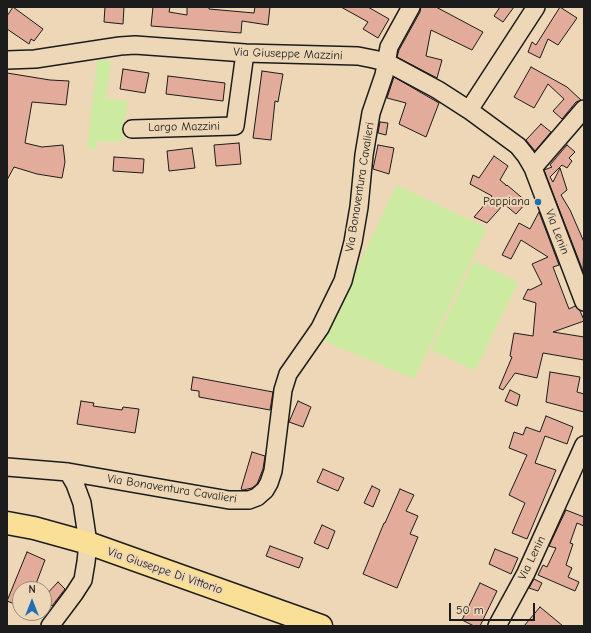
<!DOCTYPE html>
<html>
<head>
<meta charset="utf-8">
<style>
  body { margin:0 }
  #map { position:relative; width:591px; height:633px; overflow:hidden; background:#edd7b6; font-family:"Comic Neue",sans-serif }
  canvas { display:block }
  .frame { position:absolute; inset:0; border:8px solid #1c1c1c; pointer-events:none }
  .north { position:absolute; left:12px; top:581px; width:40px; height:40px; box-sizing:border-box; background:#edd7b6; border:1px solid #998c78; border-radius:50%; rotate:0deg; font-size:11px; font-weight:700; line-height:16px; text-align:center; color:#1c1c1c }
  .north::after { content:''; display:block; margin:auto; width:14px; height:18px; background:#1f6fb2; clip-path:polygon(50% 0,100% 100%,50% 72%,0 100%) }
  .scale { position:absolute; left:449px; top:603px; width:86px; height:18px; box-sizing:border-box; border:2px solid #1c1c1c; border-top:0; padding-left:5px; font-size:12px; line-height:14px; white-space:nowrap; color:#1c1c1c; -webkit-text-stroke:3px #edd7b6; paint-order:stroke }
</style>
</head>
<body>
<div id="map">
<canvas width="591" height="633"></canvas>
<div class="frame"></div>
<div class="north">N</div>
<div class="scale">50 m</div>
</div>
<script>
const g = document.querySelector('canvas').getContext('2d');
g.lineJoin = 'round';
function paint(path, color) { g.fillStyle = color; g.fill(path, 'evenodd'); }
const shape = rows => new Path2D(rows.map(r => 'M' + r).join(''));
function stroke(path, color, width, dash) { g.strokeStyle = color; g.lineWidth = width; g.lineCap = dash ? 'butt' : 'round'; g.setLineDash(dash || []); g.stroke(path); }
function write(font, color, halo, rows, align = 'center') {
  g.font = font + ' "Comic Neue",sans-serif'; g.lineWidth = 4; g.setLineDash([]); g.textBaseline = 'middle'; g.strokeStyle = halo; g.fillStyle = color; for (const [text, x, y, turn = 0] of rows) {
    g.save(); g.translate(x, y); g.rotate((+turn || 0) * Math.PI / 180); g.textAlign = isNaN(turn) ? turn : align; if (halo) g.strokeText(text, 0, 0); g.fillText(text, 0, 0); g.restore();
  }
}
const green = shape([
  [97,60,111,60,106,98,128,101,122,142,97,141,96,149,87,149],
  [397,185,487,228,414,379,322,340],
  [474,261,518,282,475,371,431,350]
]);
const building = shape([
  [13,7,43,29,34,41,31,39,29,44,7,29,7,16,13,7],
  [105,7,124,7,123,24,104,22,105,7],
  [153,7,170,7,169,12,187,15,187,7,209,7,209,9,254,13,255,7,270,7,268,25,242,21,241,33,151,26,153,7],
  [341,7,368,7,389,19,378,38,363,29,368,22,341,7],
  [421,7,436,7,483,32,472,50,431,30,426,56,442,60,437,78,397,57,399,50,420,12,421,7],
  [500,7,514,7,503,22,494,16,500,7],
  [560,7,577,18,558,45,548,39,540,58,528,52,532,42,536,45,560,7],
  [531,67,567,87,581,100,576,102,562,119,553,111,564,99,548,84,534,108,514,97,531,67],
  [123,69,149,73,145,93,120,89,123,69],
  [262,71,283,74,278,102,275,101,271,140,253,138,262,71],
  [7,73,50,80,69,81,66,105,32,102,25,143,42,147,63,145,65,162,62,178,37,174,14,167,7,180,7,73],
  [168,76,225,83,223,101,166,94,168,76],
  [394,77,439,103,426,137,399,124,406,103,387,98,394,77],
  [380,122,388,123,386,135,378,133,380,122],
  [541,124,551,132,535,151,526,140,541,124],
  [239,143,241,164,216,166,214,145,239,143],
  [378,145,394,148,389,174,373,169,378,145],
  [567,145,575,152,569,158,572,161,567,168,562,165,550,177,553,182,560,168,567,190,561,195,570,210,584,242,583,271,544,170,552,167,550,165,567,145],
  [192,148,195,168,169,171,167,151,192,148],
  [494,156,508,166,500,180,506,185,506,186,507,185,527,202,516,214,504,204,487,223,474,217,492,196,470,184,473,175,479,178,494,156],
  [114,157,144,159,143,173,113,171,114,157],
  [539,212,559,265,553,267,569,309,575,306,580,311,584,320,584,321,553,332,584,337,584,360,543,353,537,378,515,373,503,390,499,388,512,357,510,356,514,333,533,336,536,303,523,299,528,289,530,290,542,284,532,264,548,257,521,240,511,259,502,255,519,223,530,229,539,212],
  [550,372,580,377,577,392,584,394,584,412,546,402,550,372],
  [193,377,273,392,270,410,199,397,199,391,191,390,193,377],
  [510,390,520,395,517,406,505,401,510,390],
  [81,401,94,403,93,406,122,410,123,407,139,409,135,433,77,424,81,401],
  [298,401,311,407,303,427,289,422,298,401],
  [546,416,573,427,567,444,545,436,535,463,556,470,527,539,512,533,525,503,509,495,527,455,509,448,514,432,523,435,526,427,540,432,546,416],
  [252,452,265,456,263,469,257,484,252,488,243,490,241,489,252,452],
  [323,469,344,478,338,491,317,482,323,469],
  [372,486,380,490,373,507,364,503,372,486],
  [400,489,414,495,406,511,418,516,410,534,418,537,397,588,363,574,384,523,385,523,400,489],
  [566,510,584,517,584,526,577,523,570,543,573,544,566,565,572,568,568,577,579,582,575,591,538,575,543,565,547,567,556,548,549,546,566,510],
  [322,525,335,531,328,549,314,543,322,525],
  [270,546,303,558,299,568,266,556,270,546],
  [495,549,518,558,511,574,489,564,495,549],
  [27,552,45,560,34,589,20,589,20,606,7,601,27,552],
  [534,579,542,583,538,591,529,588,534,579],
  [58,582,65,589,52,606,44,597,58,582],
  [480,583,497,591,480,626,474,626,462,620,480,583],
  [540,607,563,626,524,626,540,607]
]);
const minor = shape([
  [7,60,35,59,120,46,135,45,245,53,358,56,373,59,386,62,438,90,469,110,518,146,526,156,533,168],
  [584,109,533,168,584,302],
  [469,110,536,7],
  [132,129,235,126,245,53],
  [7,467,68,472],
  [50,626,74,594,83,580,86,562,88,543,82,503,75,484,68,472,229,500,249,500,257,497,265,490,269,483,273,471,283,390,288,374,320,328,343,281,353,242,359,207,364,155,371,113,384,75,389,47,411,7],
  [497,626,526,573,584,445]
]);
const major = shape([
  [7,523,34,528,88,543,321,626]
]);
const markers = [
  [538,202,4,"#1f6fb2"]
];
const streetNames = [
  ["Via Giuseppe Mazzini",288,54,2],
  ["Largo Mazzini",184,127,-1],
  ["Via Bonaventura Cavalieri",360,187,-81],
  ["Via Lenin",557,232,69],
  ["Via Bonaventura Cavalieri",172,489,9],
  ["Via Lenin",532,558,-64],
  ["Via Giuseppe Di Vittorio",165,571,19]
];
const poiNames = [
  ["Pappiana",530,202]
];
paint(green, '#cdeaa1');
paint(building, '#e3ab9a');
stroke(building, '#1c1c1c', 1);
stroke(minor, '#1c1c1c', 20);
stroke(major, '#1c1c1c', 25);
stroke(minor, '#edd7b6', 17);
stroke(major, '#fadf96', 22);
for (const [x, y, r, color] of markers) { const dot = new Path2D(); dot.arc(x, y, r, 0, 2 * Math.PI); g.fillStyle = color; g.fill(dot); stroke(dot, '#edd7b6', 1.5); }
write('12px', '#1c1c1c', '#edd7b6', streetNames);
write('12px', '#1c1c1c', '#edd7b6', poiNames, 'right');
</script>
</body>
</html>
